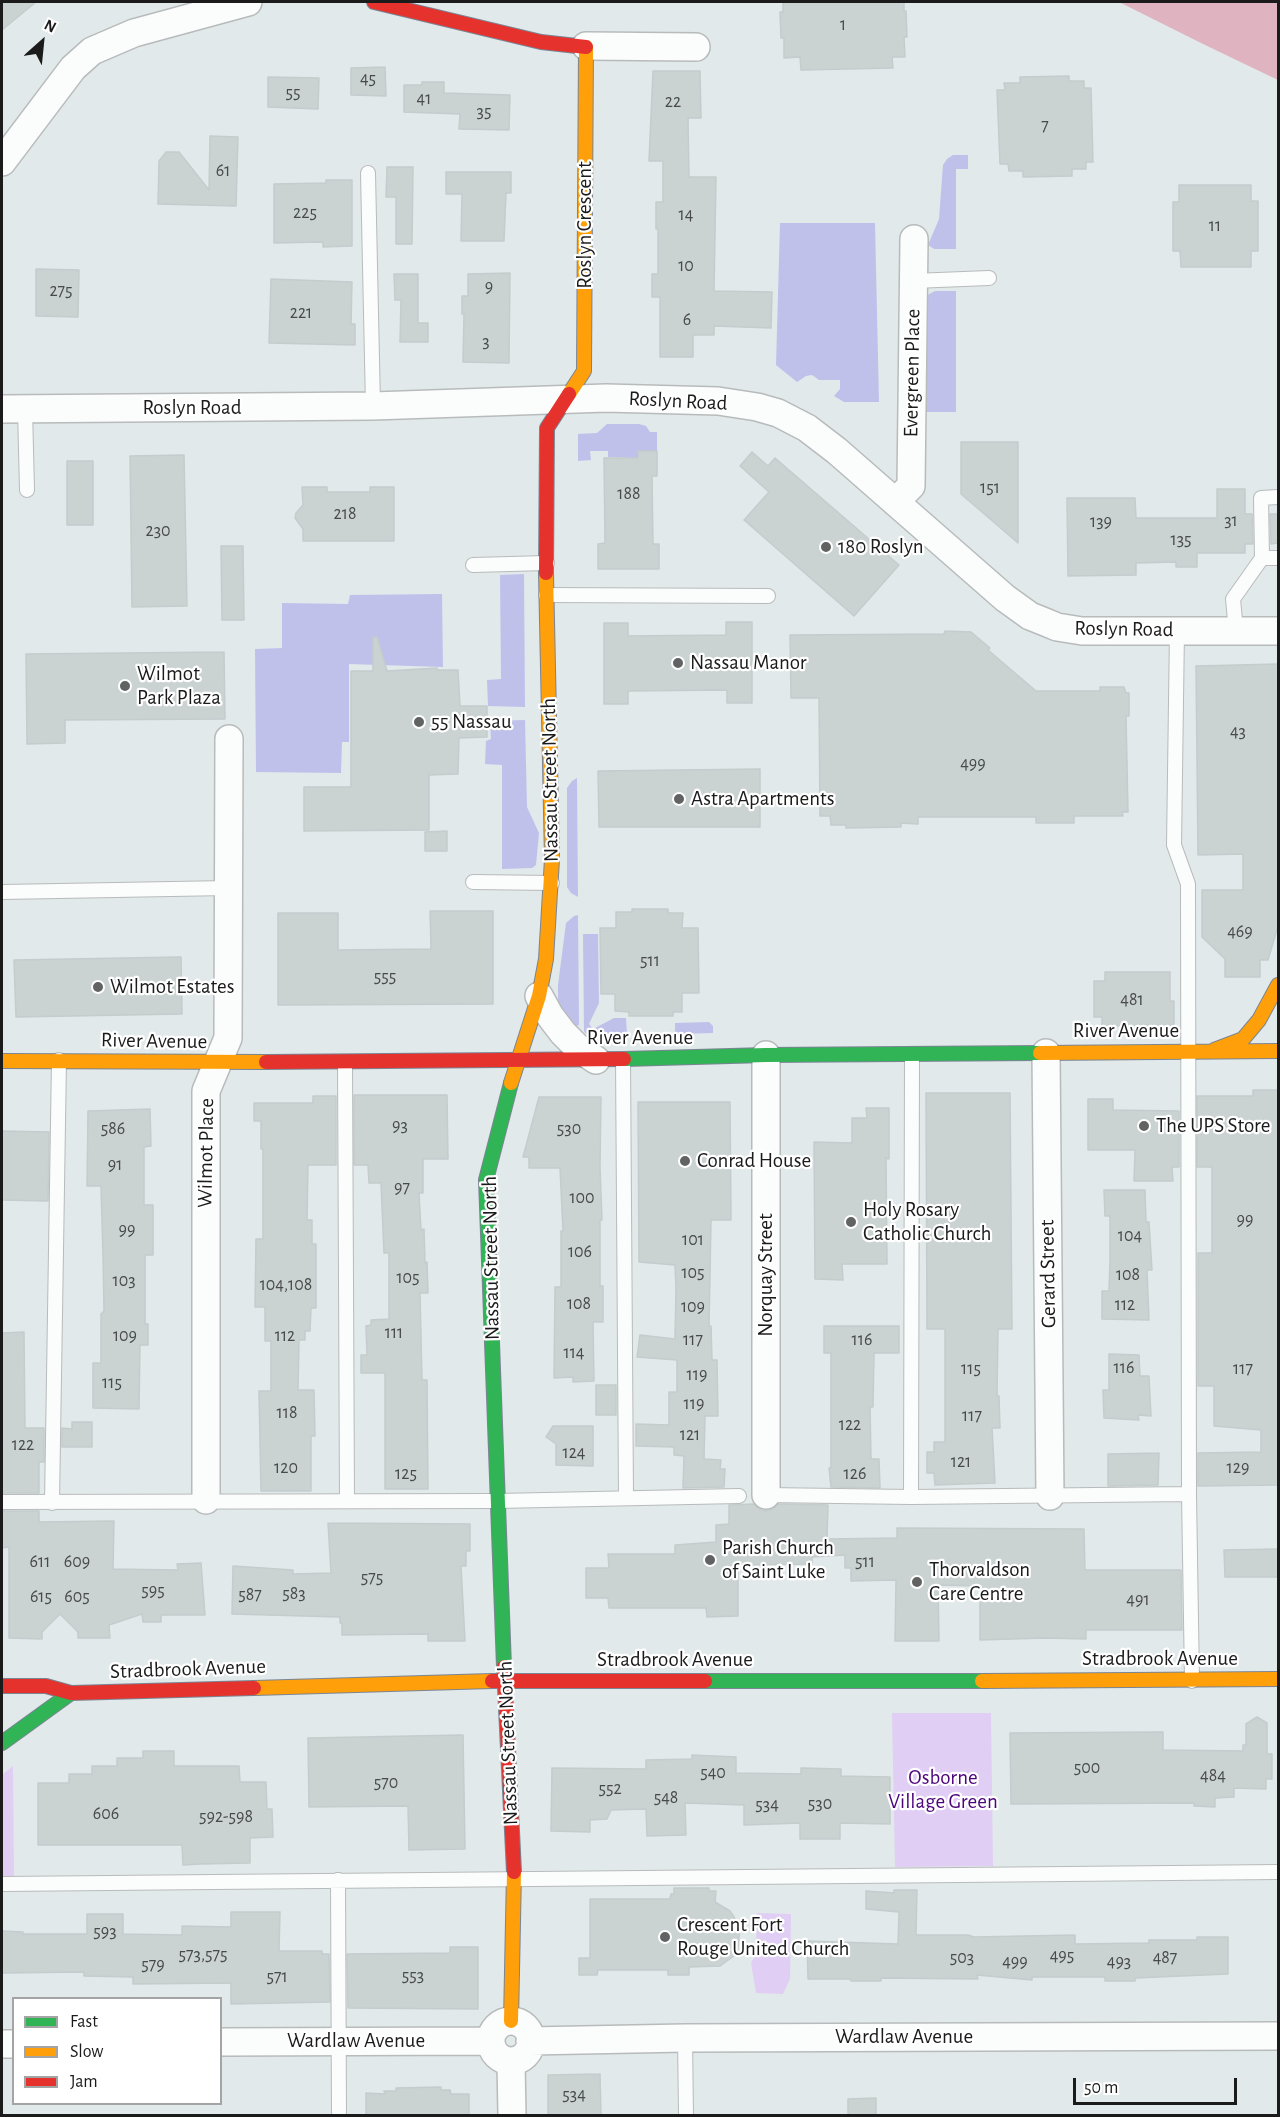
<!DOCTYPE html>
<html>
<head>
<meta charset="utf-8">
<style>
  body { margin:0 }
  #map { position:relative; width:1280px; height:2117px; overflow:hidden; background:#e2e9ea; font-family:"Alegreya Sans",sans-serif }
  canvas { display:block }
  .frame { position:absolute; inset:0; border:3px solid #1b1b1b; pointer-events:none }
  .legend { position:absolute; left:12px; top:1997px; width:210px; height:108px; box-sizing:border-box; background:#fff; border:2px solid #a4a4a4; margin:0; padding:8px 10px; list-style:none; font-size:18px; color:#1b1b1b }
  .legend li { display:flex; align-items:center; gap:12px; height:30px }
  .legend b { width:30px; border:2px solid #a4a4a4 }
  .north { position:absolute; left:12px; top:12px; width:60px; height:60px; -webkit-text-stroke:4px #fff; paint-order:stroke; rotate:27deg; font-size:16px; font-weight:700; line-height:24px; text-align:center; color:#1b1b1b }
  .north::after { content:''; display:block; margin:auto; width:21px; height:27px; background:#1b1b1b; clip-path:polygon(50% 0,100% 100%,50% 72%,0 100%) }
  .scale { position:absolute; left:1073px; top:2078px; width:164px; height:27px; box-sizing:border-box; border:3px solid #1b1b1b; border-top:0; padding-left:8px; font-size:18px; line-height:21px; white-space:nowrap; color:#1b1b1b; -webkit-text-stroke:4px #fff; paint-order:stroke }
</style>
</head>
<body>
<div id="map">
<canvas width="1280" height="2117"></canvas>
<div class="frame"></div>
<ul class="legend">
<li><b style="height:8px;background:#30b455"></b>Fast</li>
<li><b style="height:8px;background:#ff9f0a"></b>Slow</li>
<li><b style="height:8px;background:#e5322d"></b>Jam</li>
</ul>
<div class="north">N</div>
<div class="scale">50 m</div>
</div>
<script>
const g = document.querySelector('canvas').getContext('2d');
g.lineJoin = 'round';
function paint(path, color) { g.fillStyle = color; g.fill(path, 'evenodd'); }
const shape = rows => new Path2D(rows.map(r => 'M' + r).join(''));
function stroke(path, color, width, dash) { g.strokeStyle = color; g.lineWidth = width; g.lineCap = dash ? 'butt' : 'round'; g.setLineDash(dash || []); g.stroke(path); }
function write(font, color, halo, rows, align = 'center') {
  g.font = font + ' "Alegreya Sans",sans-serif'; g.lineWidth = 4.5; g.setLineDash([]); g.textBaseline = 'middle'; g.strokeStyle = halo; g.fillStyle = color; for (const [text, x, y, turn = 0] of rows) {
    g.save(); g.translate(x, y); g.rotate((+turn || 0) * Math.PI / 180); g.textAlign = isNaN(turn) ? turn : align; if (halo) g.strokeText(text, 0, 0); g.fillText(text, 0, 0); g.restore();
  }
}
const grass = shape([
  [953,155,968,155,968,169,956,169,956,249,934,249,928,245,939,219,943,165,947,159],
  [780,223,875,223,879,402,844,402,834,396,840,389,840,380,819,380,812,375,806,376,797,382,776,365],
  [935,291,956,291,956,412,925,412,925,299,929,294],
  [607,424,639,424,646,426,650,432,657,432,657,451,638,451,638,458,608,457,608,451,590,451,591,460,578,461,578,434,597,433],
  [524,574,525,707,488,706,487,680,501,679,500,575],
  [442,594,443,667,349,664,349,742,342,742,341,773,256,772,255,649,282,648,282,603,348,604,350,595],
  [525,720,527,807,539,833,536,865,532,868,502,869,502,765,485,764,486,741,491,739,490,721],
  [577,778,578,897,571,893,567,887,567,788,572,781],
  [578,915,579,1025,572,1028,562,1014,558,999,558,985,566,923,574,916],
  [583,934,598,934,599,1003,589,1024,593,1029,614,1018,626,1018,627,1034,586,1034,584,1031],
  [709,1022,713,1026,713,1033,675,1034,675,1023]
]);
const park = shape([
  [892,1713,991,1713,993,1866,895,1867],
  [13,1766,14,1880,2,1880,2,1775],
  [757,1913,791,1914,790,1979,783,1994,756,1993,751,1963,756,1953]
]);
const water = shape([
  [1119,2,1278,2,1278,80,1203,44]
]);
const building = shape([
  [2,2,36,2,2,30,2,2],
  [783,2,904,2,904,11,906,11,907,37,904,37,905,57,892,57,893,68,801,70,800,57,784,58,784,38,781,38,780,12,783,12,783,2],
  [385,67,386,96,351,95,351,68,385,67],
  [653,71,700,71,701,118,688,118,689,177,716,177,714,291,772,292,771,328,714,326,714,335,693,335,693,357,660,357,660,297,652,297,652,274,658,274,658,229,656,229,656,202,663,202,663,161,649,161,653,71],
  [1069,76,1069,81,1084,81,1084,88,1091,88,1093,162,1086,162,1086,169,1072,169,1072,176,1023,177,1023,171,1009,171,1008,164,1000,164,997,90,1005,90,1004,83,1020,83,1020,77,1069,76],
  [268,77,319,78,318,109,268,107,268,77],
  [422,82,444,82,444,93,510,95,509,130,459,129,460,114,404,112,404,85,422,85,422,82],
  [210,136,238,137,236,206,158,204,159,161,166,152,179,152,209,190,210,136],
  [387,167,413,167,412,244,396,244,396,197,386,197,387,167],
  [446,172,511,172,511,193,506,193,504,241,461,241,462,194,446,194,446,172],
  [326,180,352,180,352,246,323,247,323,242,274,243,274,184,326,183,326,180],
  [1179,185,1251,185,1251,201,1258,201,1258,251,1251,251,1251,267,1181,267,1180,251,1173,251,1173,202,1179,202,1179,185],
  [36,269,79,270,78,317,36,316,36,269],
  [510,273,509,363,463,362,464,314,462,314,462,296,468,296,468,274,510,273],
  [394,274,418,274,418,323,428,323,428,342,400,342,401,300,395,300,394,274],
  [271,279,352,282,351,324,355,324,355,345,269,343,271,279],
  [961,442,1018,442,1018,543,961,494,961,442],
  [638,451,657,451,657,476,652,476,653,544,659,544,659,569,598,569,598,544,605,543,604,458,638,458,638,451],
  [752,452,768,466,775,458,899,565,854,616,744,520,769,492,740,466,752,452],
  [184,455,187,606,132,607,130,456,184,455],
  [67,461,93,461,93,525,67,525,67,461],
  [302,487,327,487,327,492,370,492,370,487,394,487,394,541,303,541,303,529,295,518,296,513,303,505,302,487],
  [1217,489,1245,489,1245,514,1252,514,1253,544,1245,544,1245,553,1197,553,1197,567,1176,567,1176,562,1136,563,1136,575,1068,576,1067,498,1135,498,1136,518,1217,518,1217,489],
  [1270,514,1278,514,1278,543,1271,544,1270,514],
  [221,546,243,546,244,620,222,620,221,546],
  [726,622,752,622,752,703,727,703,727,690,628,691,628,704,604,704,604,623,628,623,628,636,726,635,726,622],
  [945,631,971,632,990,648,988,650,1036,691,1100,691,1100,687,1124,687,1126,693,1129,693,1129,716,1126,716,1128,812,1122,812,1123,816,1074,816,1074,823,1036,823,1036,817,918,817,918,824,901,823,901,827,846,828,846,825,831,825,830,816,820,816,819,698,791,698,790,635,944,634,945,631],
  [373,637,377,637,387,671,437,668,437,670,458,670,460,706,487,706,487,737,459,738,458,774,429,775,429,830,304,831,304,787,351,787,351,671,373,671,373,637],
  [224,652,225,719,65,720,65,743,27,744,26,654,224,652],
  [1278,664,1278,926,1268,960,1260,960,1260,977,1225,977,1225,959,1202,937,1202,890,1243,890,1243,854,1198,855,1196,666,1278,664],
  [760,769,760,827,599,827,598,771,760,769],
  [447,831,447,851,425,851,425,832,447,831],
  [632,909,668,909,668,913,683,913,682,928,698,928,699,993,682,993,682,1012,673,1012,673,1016,629,1016,629,1012,615,1011,615,994,601,994,600,928,616,928,616,912,632,912,632,909],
  [430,911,493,911,493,1004,278,1005,278,913,338,913,338,950,431,949,430,911],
  [181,957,182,1014,16,1017,14,960,181,957],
  [1105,972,1170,972,1170,1001,1174,1001,1174,1025,1102,1026,1102,1017,1094,1017,1094,981,1105,981,1105,972],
  [1253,1090,1278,1090,1278,1485,1198,1486,1198,1453,1261,1452,1261,1430,1214,1426,1214,1386,1198,1386,1198,1253,1212,1253,1212,1167,1197,1167,1197,1096,1253,1096,1253,1090],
  [926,1093,1010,1093,1012,1329,998,1329,997,1396,999,1396,1000,1428,992,1428,995,1483,935,1485,934,1473,927,1473,927,1452,934,1452,934,1442,945,1442,945,1329,927,1329,926,1093],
  [354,1095,447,1095,448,1159,423,1159,423,1193,419,1193,421,1230,424,1229,425,1263,427,1262,428,1293,420,1293,422,1380,427,1380,428,1489,385,1489,385,1373,361,1373,361,1355,367,1355,366,1326,371,1325,371,1320,389,1319,389,1253,384,1253,381,1183,369,1183,368,1165,354,1165,354,1095],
  [313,1096,336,1096,336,1165,308,1165,307,1220,312,1220,312,1244,316,1244,316,1308,311,1308,310,1331,305,1331,305,1340,299,1340,298,1390,314,1390,315,1436,311,1436,311,1491,261,1491,259,1391,271,1391,271,1341,265,1341,265,1307,255,1307,256,1239,263,1239,263,1149,261,1149,261,1121,254,1121,254,1103,313,1103,313,1096],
  [539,1097,601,1097,600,1167,602,1220,600,1220,600,1286,603,1286,603,1322,593,1322,594,1381,573,1382,573,1377,554,1378,555,1287,561,1287,561,1231,563,1231,560,1168,529,1168,529,1157,523,1157,539,1097],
  [1088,1099,1113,1099,1113,1110,1179,1111,1179,1167,1172,1167,1173,1181,1134,1181,1135,1150,1088,1150,1088,1099],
  [638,1102,730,1102,731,1220,711,1220,709,1326,711,1326,712,1360,717,1360,718,1416,705,1416,704,1459,721,1460,720,1469,725,1469,724,1487,683,1488,684,1456,674,1455,674,1447,636,1446,636,1424,669,1425,669,1392,677,1392,677,1360,637,1357,640,1335,675,1339,676,1288,675,1265,639,1262,638,1102],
  [866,1108,889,1108,889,1159,886,1158,887,1264,842,1264,843,1280,815,1279,814,1142,852,1143,852,1118,867,1118,866,1108],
  [150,1109,151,1146,144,1147,144,1205,153,1205,153,1255,145,1255,145,1324,148,1324,148,1345,140,1345,139,1409,93,1408,93,1363,101,1363,101,1314,104,1311,103,1255,101,1186,87,1186,88,1111,150,1109],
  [2,1131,49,1132,48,1201,2,1200,2,1131],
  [1104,1190,1145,1190,1146,1222,1149,1222,1152,1270,1147,1270,1149,1320,1102,1319,1102,1291,1109,1291,1110,1261,1110,1216,1105,1216,1104,1190],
  [824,1326,899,1326,899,1353,874,1353,873,1407,870,1407,871,1459,879,1459,880,1488,831,1487,829,1468,831,1468,831,1353,824,1353,824,1326],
  [24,1332,25,1428,44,1428,44,1462,39,1462,39,1493,2,1493,2,1333,24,1332],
  [1109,1354,1139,1355,1140,1376,1149,1376,1151,1416,1138,1415,1139,1420,1104,1418,1103,1390,1109,1390,1109,1354],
  [596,1385,616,1385,616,1415,596,1415,596,1385],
  [72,1422,92,1422,92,1447,62,1447,62,1428,72,1429,72,1422],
  [553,1426,593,1426,593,1466,556,1465,556,1444,546,1437,553,1426],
  [1159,1453,1158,1485,1108,1486,1108,1454,1159,1453],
  [754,1504,759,1509,765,1511,773,1509,778,1504,828,1505,827,1539,897,1538,897,1528,1084,1529,1085,1570,1181,1570,1182,1630,1086,1630,1086,1639,1045,1638,980,1640,980,1586,938,1585,939,1641,895,1641,896,1580,851,1581,851,1568,845,1568,845,1555,812,1557,812,1564,738,1565,738,1616,707,1617,706,1608,609,1608,608,1598,586,1598,586,1568,609,1568,608,1554,675,1554,675,1545,716,1542,716,1525,729,1524,729,1505,754,1504],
  [2,1511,39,1511,39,1522,114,1521,113,1569,178,1570,177,1564,201,1563,205,1615,161,1615,161,1622,143,1622,142,1614,109,1625,110,1638,78,1638,78,1632,60,1614,42,1632,42,1639,9,1638,9,1547,2,1548,2,1511],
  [328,1523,470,1524,470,1551,466,1551,466,1566,461,1566,465,1641,428,1641,428,1634,342,1635,342,1623,340,1623,340,1617,232,1614,233,1566,293,1570,293,1574,331,1573,328,1523],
  [1278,1549,1278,1577,1225,1577,1224,1550,1278,1549],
  [1257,1717,1267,1723,1267,1754,1272,1754,1272,1779,1266,1779,1266,1789,1234,1788,1234,1797,1215,1798,1215,1807,1194,1806,1194,1803,1011,1804,1010,1733,1163,1732,1163,1750,1243,1751,1243,1745,1246,1745,1246,1724,1257,1717],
  [463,1735,465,1849,409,1850,408,1806,309,1807,308,1738,463,1735],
  [143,1751,174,1751,174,1766,239,1766,240,1782,266,1782,267,1809,272,1809,273,1837,250,1838,250,1863,201,1864,183,1865,182,1845,38,1845,38,1783,69,1783,69,1774,92,1774,92,1766,117,1766,117,1758,143,1758,143,1751],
  [692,1755,736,1757,736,1773,801,1774,801,1768,841,1769,841,1776,890,1777,890,1824,840,1823,840,1839,800,1839,800,1823,744,1825,744,1805,685,1803,686,1835,647,1836,646,1809,611,1810,607,1819,590,1820,590,1832,551,1831,552,1768,646,1769,646,1760,692,1759,692,1755],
  [674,1888,709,1888,709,1891,716,1891,715,1902,730,1911,740,1926,738,1949,734,1956,720,1966,689,1967,689,1975,668,1975,668,1970,598,1970,597,1975,579,1975,579,1958,590,1958,590,1899,670,1899,671,1894,674,1894,674,1888],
  [894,1890,917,1890,916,1935,968,1935,974,1937,1075,1935,1075,1944,1149,1943,1149,1940,1197,1940,1197,1937,1228,1937,1228,1974,1135,1978,1135,1981,1105,1981,1105,1977,1032,1977,1032,1980,977,1975,978,1979,881,1978,881,1981,851,1981,850,1979,808,1979,807,1941,898,1944,899,1912,866,1909,866,1891,894,1893,894,1890],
  [231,1912,280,1912,279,1951,322,1951,322,1954,329,1954,330,2002,231,2004,231,1983,133,1984,133,1977,84,1976,84,1972,2,1973,2,1931,23,1932,23,1934,87,1934,87,1914,123,1914,123,1934,182,1935,182,1926,231,1927,231,1912],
  [450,1947,478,1947,478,2009,348,2008,347,1954,450,1953,450,1947],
  [600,2074,601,2115,548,2115,548,2075,600,2074],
  [441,2087,441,2090,450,2090,451,2094,469,2094,469,2115,366,2115,366,2093,385,2094,384,2091,396,2091,396,2088,441,2087],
  [876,2098,876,2115,848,2115,848,2099,876,2098]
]);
const lane = shape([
  [368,173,373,406],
  [913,281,989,278],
  [25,409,27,490],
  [1262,558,1278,558],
  [473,565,547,563],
  [546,595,768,596],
  [1177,630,1174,845,1188,884,1189,1494,1192,1681],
  [1236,631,1233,599,1262,558,1261,498,1278,497],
  [473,882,552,883],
  [2,892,228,888],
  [623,1059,626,1497],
  [345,1062,347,1501],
  [766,1495,911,1497,1189,1494],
  [911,1497,912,1054],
  [2,1502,497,1501,739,1496],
  [52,1503,59,1060],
  [338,1880,339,2116],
  [2,1884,1278,1872],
  [685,2038,686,2116]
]);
const street = shape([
  [586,46,696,47],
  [2,162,73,68,92,51,134,33,248,2],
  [2,409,373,406,606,398,718,401,757,407,778,413,807,428,837,451,1005,598,1030,616,1045,622,1057,627,1082,631,1278,631],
  [895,502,911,486,914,239],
  [539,996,550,1016,563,1033,578,1048,596,1060],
  [1046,1053,1050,1496],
  [766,1495,766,1055],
  [206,1500,206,1091,228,1038,229,739],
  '491 2041a20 20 0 1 1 40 0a20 20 0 1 1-40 0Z',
  [530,2041,685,2038,1278,2036],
  [220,2042,491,2041],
  [2,2044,14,2044],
  [511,2061,512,2116]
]);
const fast = shape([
  [624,1059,766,1055,1040,1053],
  [504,1667,486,1180,511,1083],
  [705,1681,982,1681],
  [2,1743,71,1693]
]);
const slow = shape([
  [569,394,584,371,586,47],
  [1214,1050,1243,1039,1259,1020,1278,985],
  [1040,1053,1278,1051],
  [2,1061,266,1062],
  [511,1083,539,996,546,959,552,859,546,573],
  [982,1681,1278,1679],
  [254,1688,492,1681],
  [511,2021,514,1872]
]);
const jam = shape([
  [374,2,541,42,586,47],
  [546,573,547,428,569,394],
  [266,1062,624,1059],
  [504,1667,514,1872],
  [492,1681,705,1681],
  [2,1686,46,1686,71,1693,254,1688]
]);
const markers = [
  [826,547,6,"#616363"],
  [678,663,6,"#616363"],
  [125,686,6,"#616363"],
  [419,722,6,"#616363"],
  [679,799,6,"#616363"],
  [98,987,6,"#616363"],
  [1144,1126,6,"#616363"],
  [685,1161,6,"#616363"],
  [851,1222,6,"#616363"],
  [710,1560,6,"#616363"],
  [917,1582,6,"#616363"],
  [665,1937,6,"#616363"]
];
const numberNames = [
  ["1",843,25],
  ["45",368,79],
  ["55",293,93],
  ["41",424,99],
  ["22",673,102],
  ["35",484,112],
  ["7",1045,126],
  ["61",223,171],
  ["225",305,213],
  ["14",686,215],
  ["11",1215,226],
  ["10",686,266],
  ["9",489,287],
  ["275",61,291],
  ["221",301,313],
  ["6",687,320],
  ["3",486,342],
  ["151",990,488],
  ["188",629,494],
  ["218",345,514],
  ["31",1231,521],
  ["139",1101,522],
  ["230",158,531],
  ["135",1181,540],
  ["43",1238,732],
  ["499",973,764],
  ["469",1240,932],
  ["511",650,961],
  ["555",385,977],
  ["481",1132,1000],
  ["93",400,1126],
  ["586",113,1129],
  ["530",569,1129],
  ["91",115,1165],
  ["97",402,1188],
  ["100",582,1198],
  ["99",1245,1220],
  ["99",127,1230],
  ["104",1130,1236],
  ["101",693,1240],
  ["106",580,1252],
  ["105",693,1273],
  ["108",1128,1275],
  ["105",408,1278],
  ["103",124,1281],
  ["104,108",286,1285],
  ["108",579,1304],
  ["112",1125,1305],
  ["109",693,1307],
  ["111",394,1333],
  ["109",125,1336],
  ["112",285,1336],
  ["117",693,1340],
  ["116",862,1340],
  ["114",574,1353],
  ["116",1124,1368],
  ["115",971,1369],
  ["117",1243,1369],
  ["119",697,1375],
  ["115",112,1383],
  ["119",694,1404],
  ["118",287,1413],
  ["117",972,1416],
  ["122",850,1425],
  ["121",690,1435],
  ["122",23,1445],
  ["124",574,1453],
  ["121",961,1462],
  ["120",286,1468],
  ["129",1238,1468],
  ["125",406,1474],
  ["126",855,1474],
  ["611",40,1562],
  ["609",77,1562],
  ["511",865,1562],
  ["575",372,1578],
  ["595",153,1591],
  ["583",294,1594],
  ["587",250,1595],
  ["615",41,1597],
  ["605",77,1597],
  ["491",1138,1600],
  ["500",1087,1768],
  ["540",713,1773],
  ["484",1213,1776],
  ["570",386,1783],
  ["552",610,1789],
  ["548",666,1798],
  ["530",820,1804],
  ["534",767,1805],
  ["606",106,1814],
  ["592-598",226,1817],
  ["593",105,1932],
  ["573,575",203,1955],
  ["495",1062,1956],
  ["503",962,1958],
  ["487",1165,1958],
  ["499",1015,1962],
  ["493",1119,1962],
  ["579",153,1965],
  ["553",413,1976],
  ["571",277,1977],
  ["534",574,2095]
];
const streetNames = [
  ["Roslyn Crescent",585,225,-90],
  ["Evergreen Place",912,373,-89],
  ["Roslyn Road",678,401,3],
  ["Roslyn Road",192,408],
  ["Roslyn Road",1124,629,1],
  ["Nassau Street North",550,780,-91],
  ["River Avenue",1126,1031],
  ["River Avenue",640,1038],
  ["River Avenue",154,1041,1],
  ["Wilmot Place",206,1153,-89],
  ["Nassau Street North",491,1258,-91],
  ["Gerard Street",1048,1274,-91],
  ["Norquay Street",766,1275,-90],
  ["Stradbrook Avenue",1160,1659],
  ["Stradbrook Avenue",675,1660],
  ["Stradbrook Avenue",188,1669,-2],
  ["Nassau Street North",508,1743,-92],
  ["Wardlaw Avenue",904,2037],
  ["Wardlaw Avenue",356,2041]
];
const poiNames = [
  ["180 Roslyn",838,547],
  ["Nassau Manor",690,663],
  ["Wilmot",137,674],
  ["Park Plaza",137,698],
  ["55 Nassau",431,722],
  ["Astra Apartments",691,799],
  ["Wilmot Estates",110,987],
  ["The UPS Store",1156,1126],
  ["Conrad House",697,1161],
  ["Holy Rosary",863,1210],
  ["Catholic Church",863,1234],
  ["Parish Church",722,1548],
  ["of Saint Luke",722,1572],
  ["Thorvaldson",929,1570],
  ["Care Centre",929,1594],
  ["Crescent Fort",677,1925],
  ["Rouge United Church",677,1949]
];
const parkNames = [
  ["Osborne",943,1778],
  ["Village Green",943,1802]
];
paint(grass, '#bfc1eb');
paint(park, '#e1cef4');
paint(water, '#dfb3bf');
paint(building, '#cbd2d2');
stroke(building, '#c4cccd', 1.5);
stroke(lane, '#b8bbbb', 16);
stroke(street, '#b8bbbb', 30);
stroke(fast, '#7a8594', 16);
stroke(slow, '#7a8594', 16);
stroke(jam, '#7a8594', 16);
stroke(lane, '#fbfcfc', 14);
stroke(street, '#fbfcfc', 27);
stroke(fast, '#30b455', 14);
stroke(slow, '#ff9f0a', 14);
stroke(jam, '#e5322d', 14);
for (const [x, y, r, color] of markers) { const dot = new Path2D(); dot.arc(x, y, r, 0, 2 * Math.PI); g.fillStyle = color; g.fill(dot); stroke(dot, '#fff', 2); }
write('18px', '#484a4a', null, numberNames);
write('21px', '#1b1b1b', '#fff', streetNames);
write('21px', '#1b1b1b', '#fff', poiNames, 'left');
write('21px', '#4d057c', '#fff', parkNames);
</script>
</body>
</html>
